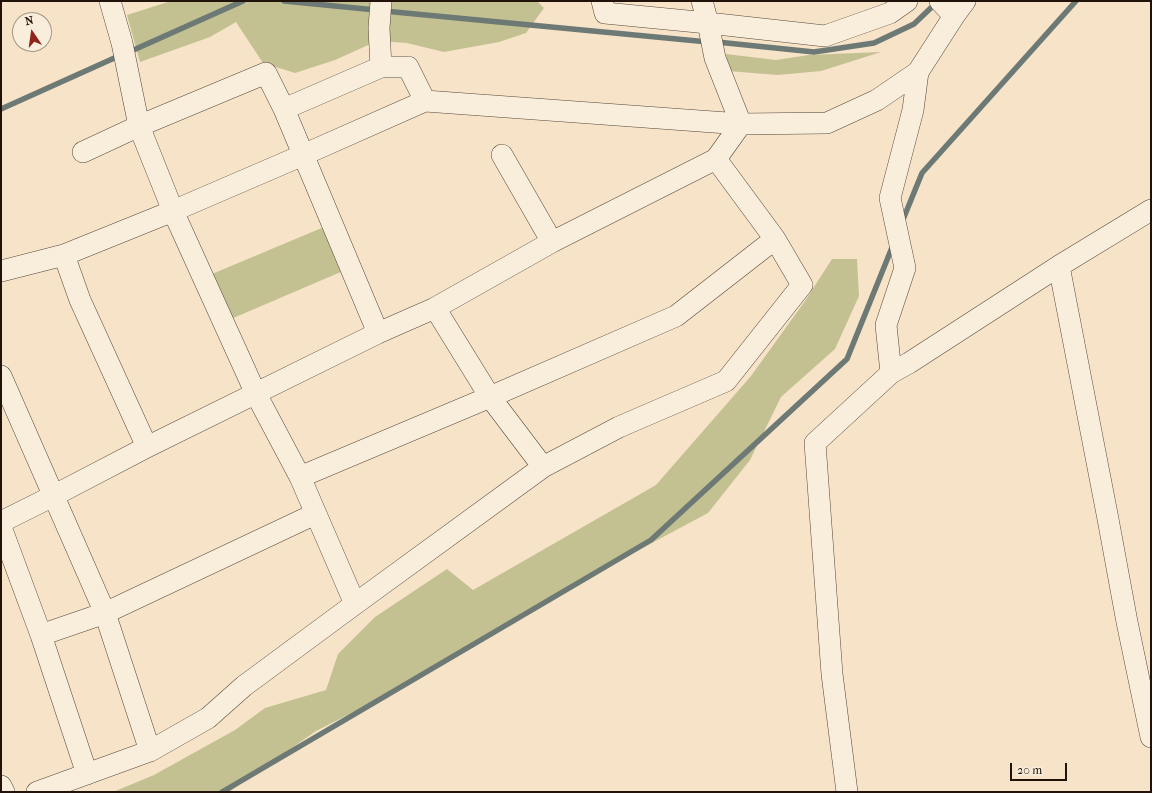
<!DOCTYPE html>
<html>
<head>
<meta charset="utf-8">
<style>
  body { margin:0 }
  #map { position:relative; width:1152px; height:793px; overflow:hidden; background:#f6e3c8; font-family:"IM FELL French Canon",serif }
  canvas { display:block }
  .frame { position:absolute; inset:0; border:2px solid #21130a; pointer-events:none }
  .north { position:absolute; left:12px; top:12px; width:40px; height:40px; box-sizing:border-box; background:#f9eddb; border:1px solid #a39687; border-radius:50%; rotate:347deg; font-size:11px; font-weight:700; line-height:16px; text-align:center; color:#21130a }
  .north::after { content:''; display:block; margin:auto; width:14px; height:18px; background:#8f2418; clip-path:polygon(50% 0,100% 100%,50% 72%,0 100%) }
  .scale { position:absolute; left:1010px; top:763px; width:57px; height:18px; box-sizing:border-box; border:2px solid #21130a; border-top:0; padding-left:5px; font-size:12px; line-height:14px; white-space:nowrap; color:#21130a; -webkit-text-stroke:3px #f9eddb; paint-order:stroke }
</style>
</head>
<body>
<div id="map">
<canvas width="1152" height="793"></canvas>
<div class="frame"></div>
<div class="north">N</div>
<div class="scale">20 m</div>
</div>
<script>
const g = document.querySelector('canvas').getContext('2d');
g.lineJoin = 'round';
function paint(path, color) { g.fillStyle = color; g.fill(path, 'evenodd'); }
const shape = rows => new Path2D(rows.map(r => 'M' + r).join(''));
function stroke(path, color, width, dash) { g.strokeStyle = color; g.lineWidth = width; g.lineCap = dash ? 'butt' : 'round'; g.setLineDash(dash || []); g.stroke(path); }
const green = shape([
  [171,1,537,1,544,8,526,33,499,42,444,52,407,43,377,41,335,60,295,73,263,63,236,22,210,37,140,62,127,15],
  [881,52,821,71,778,75,728,71,726,54,776,60,809,55],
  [324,227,343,271,231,319,212,274],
  [832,259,857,259,859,296,835,349,781,397,750,460,708,513,545,600,389,694,316,731,229,792,113,792,154,775,235,730,265,708,326,690,338,654,375,617,447,569,473,590,656,485,751,376,805,301]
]);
const stream = shape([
  [284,1,376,10],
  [384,11,708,42],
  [717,42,814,52,874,43,914,24,936,3],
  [129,52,243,1],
  [1,109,121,55],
  [902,222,922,173,1076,1],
  [222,792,651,540,847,359,893,245]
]);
const minor = shape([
  [110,1,122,43,139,126,173,211,256,394,300,477,355,604],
  [602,1,605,13,708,23,825,36,890,13,907,1],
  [940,1,954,16],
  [381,67,379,28,381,1],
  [284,109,381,67,408,67,425,101],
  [83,152,139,126,266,73,284,109,378,333],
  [502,155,552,242],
  [64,255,80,300,147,447],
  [1059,266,1108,519,1127,622,1151,737],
  [1,271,64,255,173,211,303,155,425,101,741,124,827,123,877,100,918,72],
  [891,373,886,325,905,268,890,198,913,110,918,72,954,16,965,1],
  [1,376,105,613,150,751],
  [543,467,619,427,726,381,802,285,775,239],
  [300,477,490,397,676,316,775,239,716,159],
  [1,522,53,496,147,447,378,333,435,308,552,242,716,159,741,124,715,58,708,23,702,1],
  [1,527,41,635,87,774],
  [41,635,105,613,315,514],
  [1,786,4,792],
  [37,792,150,751,208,718,244,686,355,604,543,467,490,397,435,308],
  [847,792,832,674,815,443,891,373,909,363,1059,266,1151,210]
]);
paint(green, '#c3c191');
stroke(stream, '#6c7975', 5.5);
stroke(minor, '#56473a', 22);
stroke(minor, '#f9eddb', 21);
</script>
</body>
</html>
